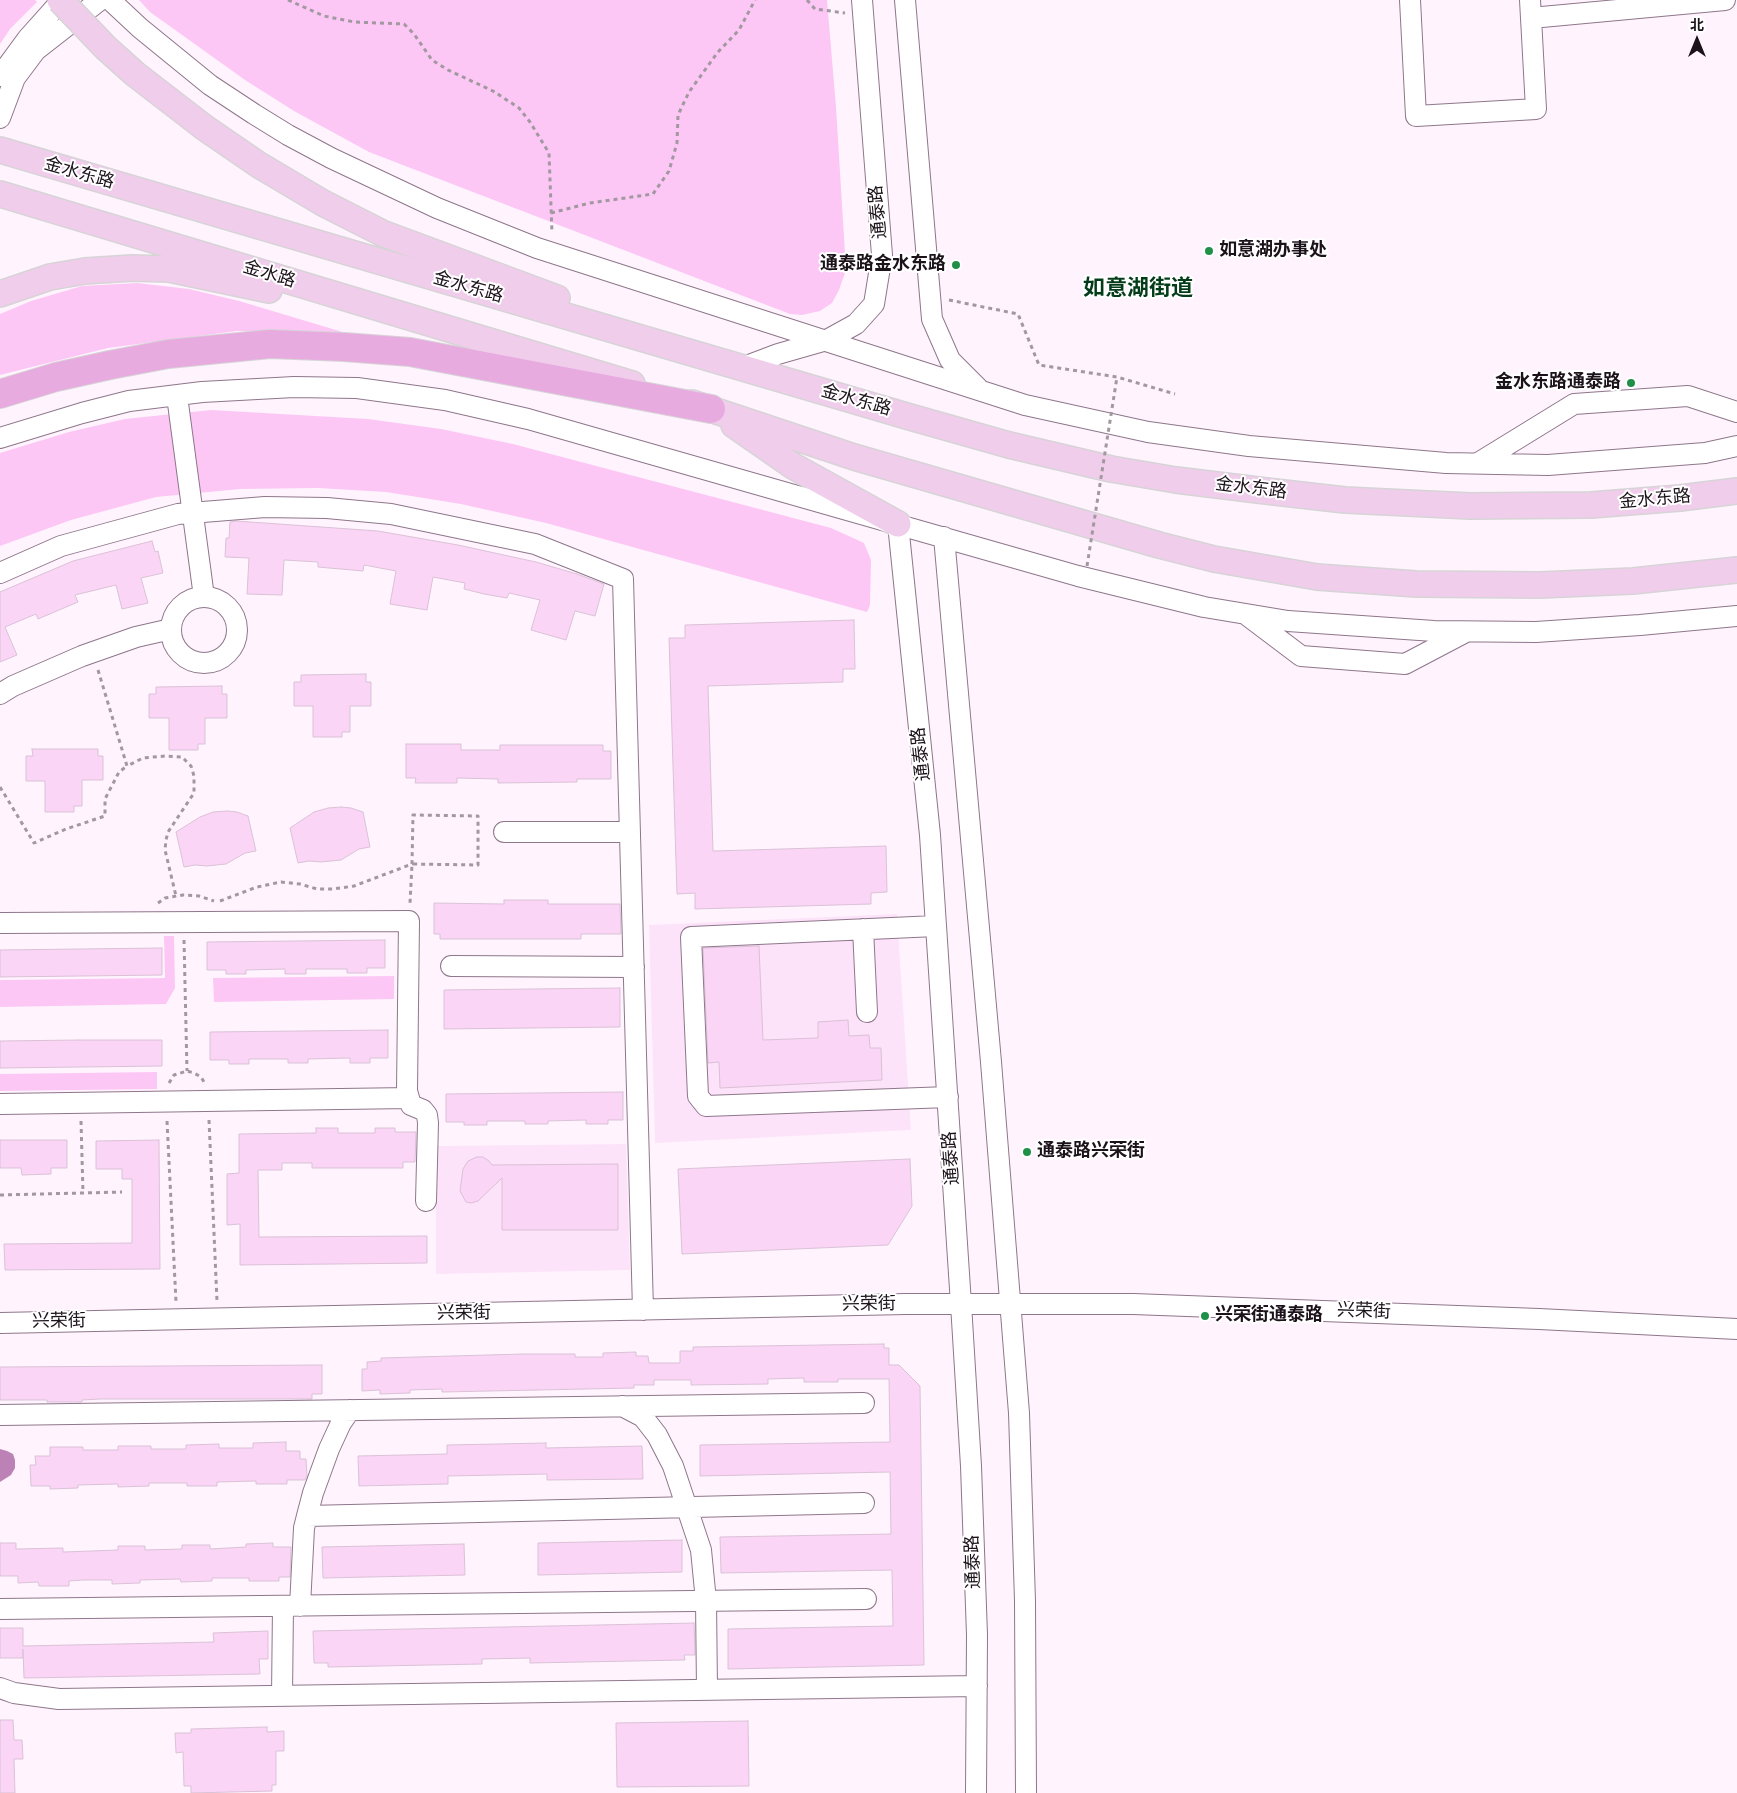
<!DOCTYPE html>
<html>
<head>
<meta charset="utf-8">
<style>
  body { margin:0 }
  #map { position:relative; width:1737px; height:1793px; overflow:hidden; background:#fff4fd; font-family:Jost,"Noto Sans SC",sans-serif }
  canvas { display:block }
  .north { position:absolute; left:1672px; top:15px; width:50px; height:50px; -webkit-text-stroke:4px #fff; paint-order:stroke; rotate:0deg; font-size:14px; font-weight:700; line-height:20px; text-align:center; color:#1b121a }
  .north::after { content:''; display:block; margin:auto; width:18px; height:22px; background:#1b121a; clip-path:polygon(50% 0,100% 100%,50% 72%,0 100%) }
</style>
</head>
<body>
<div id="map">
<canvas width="1737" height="1793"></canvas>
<div class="north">北</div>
</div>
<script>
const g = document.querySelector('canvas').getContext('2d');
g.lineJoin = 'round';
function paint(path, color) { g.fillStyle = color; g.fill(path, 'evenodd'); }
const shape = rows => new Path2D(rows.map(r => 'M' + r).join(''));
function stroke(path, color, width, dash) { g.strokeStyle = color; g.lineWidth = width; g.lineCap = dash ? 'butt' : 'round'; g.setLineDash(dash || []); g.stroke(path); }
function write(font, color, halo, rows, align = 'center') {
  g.font = font + ' Jost,"Noto Sans SC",sans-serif'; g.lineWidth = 4; g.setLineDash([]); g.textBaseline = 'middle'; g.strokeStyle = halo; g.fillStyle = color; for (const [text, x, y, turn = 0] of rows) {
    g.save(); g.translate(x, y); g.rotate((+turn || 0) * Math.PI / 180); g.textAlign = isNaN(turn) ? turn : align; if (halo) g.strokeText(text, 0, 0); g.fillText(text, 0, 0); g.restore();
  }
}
const built = shape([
  [897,914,911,1130,655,1143,649,925],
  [626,1144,630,1270,436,1274,436,1146]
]);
const green = shape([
  [0,0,35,0,37,2,10,29,0,44],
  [139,0,827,0,836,107,846,270,839,290,832,303,820,311,802,315,790,314,369,152,294,111,245,80,150,12],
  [137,283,189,289,239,301,346,333,237,331,108,348,0,375,0,314,31,301,82,286],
  [211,410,368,419,441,429,513,444,831,528,864,543,871,560,870,605,867,612,546,523,461,504,386,492,318,488,240,489,156,497,71,520,0,546,0,453,69,432,125,419],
  [164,936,174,936,175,988,166,1004,0,1007,0,980,165,978],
  [394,976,394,999,214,1002,213,978],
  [157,1072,157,1089,0,1091,0,1074]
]);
const water = shape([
  [0,1449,7,1451,13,1454,15,1460,15,1468,11,1475,0,1482]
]);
const building = shape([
  [236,521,378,531,458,545,536,562,577,574,604,584,595,616,575,611,566,640,531,630,540,600,509,593,507,598,484,594,464,589,465,583,433,577,427,610,390,604,396,571,364,565,363,571,318,567,318,562,284,560,282,595,247,594,249,558,225,557,226,538,229,538,230,522,236,521],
  [152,541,155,552,158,551,163,573,141,578,148,603,122,609,116,585,75,595,78,602,38,619,36,614,5,627,17,655,0,662,0,592,73,561,152,541],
  [854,620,855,669,843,669,843,682,708,686,713,851,886,846,887,892,871,893,871,904,695,909,695,893,677,894,669,638,685,638,685,625,854,620],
  [366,674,366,682,371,682,371,706,350,706,350,732,342,732,342,737,313,737,313,706,294,706,294,682,301,682,301,675,366,674],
  [222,686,222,694,227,694,227,718,205,718,205,744,198,744,198,750,169,750,169,718,149,718,149,694,156,694,156,687,222,686],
  [406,744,461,744,461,750,500,750,500,745,603,745,603,751,611,751,611,779,577,779,577,782,498,783,498,779,457,778,457,783,415,783,416,778,406,778,406,744],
  [32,749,98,749,98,756,103,756,103,780,82,780,82,806,74,806,74,812,45,812,45,781,26,781,26,756,33,756,32,749],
  [341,807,351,808,363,812,370,847,359,849,341,860,321,862,309,861,298,863,290,828,314,812,328,808,341,807],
  [227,811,237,812,248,816,256,851,245,853,226,864,207,866,195,865,184,867,176,832,200,817,213,812,227,811],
  [504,900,548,900,548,904,620,904,621,934,581,934,581,939,440,939,440,934,434,934,434,903,504,904,504,900],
  [385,940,385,968,367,968,367,973,347,973,347,969,306,969,306,974,285,974,285,969,246,970,246,974,226,974,226,970,207,970,207,942,385,940],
  [759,946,763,1040,818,1038,818,1022,848,1020,849,1036,869,1035,870,1048,881,1048,882,1080,720,1088,719,1062,708,1063,703,948,759,946],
  [162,948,162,975,0,977,0,950,162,948],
  [620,988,620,1027,444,1029,444,990,620,988],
  [388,1030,388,1058,370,1058,370,1063,350,1063,350,1058,308,1059,308,1063,288,1063,288,1059,249,1059,249,1064,229,1064,229,1060,210,1060,210,1032,388,1030],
  [79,1040,162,1040,162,1066,0,1068,0,1041,79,1040],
  [623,1092,623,1120,608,1120,608,1124,586,1124,586,1120,548,1121,548,1124,525,1124,525,1121,487,1121,487,1125,464,1125,464,1122,446,1122,446,1094,623,1092],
  [316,1128,338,1128,338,1133,375,1133,375,1128,395,1128,395,1132,416,1132,415,1162,403,1162,403,1168,312,1168,312,1163,282,1163,282,1170,258,1170,259,1237,427,1236,427,1263,240,1265,240,1224,227,1225,227,1174,239,1173,239,1134,316,1133,316,1128],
  [0,1140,67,1140,67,1168,51,1168,51,1174,22,1175,21,1168,0,1168,0,1140],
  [159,1140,160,1269,5,1270,4,1244,132,1243,132,1179,122,1179,122,1169,96,1169,96,1141,159,1140],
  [477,1157,483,1157,489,1161,492,1165,618,1164,618,1230,502,1230,502,1178,478,1201,471,1203,466,1202,460,1191,463,1169,468,1161,477,1157],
  [910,1159,912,1206,888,1245,682,1254,678,1169,910,1159],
  [884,1344,884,1348,889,1348,889,1365,899,1365,920,1386,924,1665,728,1669,728,1629,893,1626,892,1570,721,1573,720,1537,891,1534,890,1472,700,1476,700,1445,890,1442,889,1379,838,1379,838,1382,804,1382,804,1378,768,1379,768,1384,691,1385,691,1380,654,1380,654,1385,634,1385,634,1388,442,1392,442,1389,410,1390,410,1393,380,1394,380,1390,362,1391,362,1369,367,1369,367,1362,381,1361,381,1358,523,1354,575,1354,575,1357,603,1357,603,1353,636,1352,636,1356,648,1356,649,1363,680,1363,680,1351,693,1351,693,1347,884,1344],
  [322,1365,322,1394,312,1394,312,1399,100,1399,82,1400,82,1402,47,1402,47,1400,0,1400,0,1367,322,1365],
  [286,1442,286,1451,300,1451,300,1459,306,1459,307,1476,305,1480,287,1480,287,1484,256,1484,256,1481,217,1482,217,1486,187,1486,187,1483,149,1483,149,1486,118,1487,118,1484,78,1485,78,1488,50,1489,50,1486,31,1486,30,1465,36,1465,35,1456,50,1456,50,1447,83,1447,83,1450,118,1450,118,1446,151,1446,151,1449,186,1449,186,1445,219,1444,219,1448,253,1448,253,1443,286,1442],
  [546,1443,546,1448,642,1446,643,1479,547,1480,547,1474,448,1476,448,1484,359,1486,358,1456,447,1454,447,1445,546,1443],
  [682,1540,682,1572,538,1575,538,1543,682,1540],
  [0,1543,16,1543,16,1549,63,1548,63,1552,118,1550,118,1546,145,1546,145,1550,182,1549,182,1545,210,1545,210,1549,246,1547,246,1544,273,1543,273,1547,291,1547,290,1577,279,1577,279,1581,249,1581,249,1578,212,1578,212,1581,181,1582,180,1579,140,1580,140,1583,112,1584,112,1580,83,1580,69,1581,69,1586,39,1586,38,1582,18,1583,18,1576,0,1576,0,1543],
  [464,1544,465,1575,323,1578,322,1547,464,1544],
  [694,1623,695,1655,684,1655,685,1660,530,1663,530,1658,482,1659,482,1664,328,1667,328,1663,314,1663,313,1631,694,1623],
  [0,1628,23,1628,23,1646,214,1642,213,1633,268,1631,268,1659,259,1659,260,1674,24,1678,23,1649,23,1658,0,1658,0,1628],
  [0,1720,13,1720,14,1740,22,1740,23,1759,14,1759,15,1793,0,1793,0,1720],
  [748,1721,749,1786,617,1787,616,1723,748,1721],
  [267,1727,267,1732,284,1731,284,1751,276,1751,276,1785,272,1785,272,1791,191,1793,191,1786,184,1786,183,1752,176,1753,175,1733,191,1733,191,1729,267,1727]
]);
const path = shape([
  [288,0,324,16,354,22,404,24,414,34,432,60,448,70,493,91,519,108,530,122,549,153,552,233],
  [807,0,815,9,845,13],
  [551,213,590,203,653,194,669,171,677,143,678,115,689,92,718,52,739,30,755,0],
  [949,300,1018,314,1039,365,1117,377,1175,394],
  [98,670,127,766,143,758,165,756,182,757,191,766,194,776,194,793,168,832,166,840,165,850,176,896],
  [0,787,34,843,66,829,105,816,105,799,119,772,127,766],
  [220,901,257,887,281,882,300,884,317,889,333,889,354,886,412,864,413,815,478,816,478,865,412,864,410,903],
  [158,903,165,898,183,895,199,896,214,901],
  [184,940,187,1071],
  [169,1083,174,1075,187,1071,194,1073,201,1077,204,1082],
  [209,1120,217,1301],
  [81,1121,83,1193],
  [167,1121,176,1302],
  [0,1195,122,1192]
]);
const minor = shape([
  [110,0,140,28,210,85,254,114,288,135,331,158,437,208,537,248,1025,405,1148,432,1249,446,1446,463,1548,465,1705,453,1737,446],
  [905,0,932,319,950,360,978,388],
  [1410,0,1416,116,1536,109,1530,0],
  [1531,18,1725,0],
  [0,76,28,38,62,0],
  [0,118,15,78,36,50,100,0],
  [741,368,778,354,827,340,856,324,874,304,882,255,862,0],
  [177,396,204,597],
  [0,438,82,413,129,401,202,392,294,387,357,388,445,400,528,419,1078,576,1204,607,1288,621,1434,631,1536,632,1640,625,1737,616],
  [1478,463,1574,404,1688,396,1737,412],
  [898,524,930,835,961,1304,971,1466,977,1635,976,1793],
  [944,537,991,1062,1019,1413,1025,1601,1026,1793],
  [0,573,61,546,178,514,265,507,327,508,391,514,535,544,623,579,643,1310],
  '171 630a33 33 0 1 1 66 0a33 33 0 1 1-66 0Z',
  [1248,616,1301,656,1405,664,1464,633],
  [0,694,13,686,82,656,136,637,171,629],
  [504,832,630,832],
  [0,923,409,921,407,1091,411,1105,423,1110,427,1115,428,1123,426,1201],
  [936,926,691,937,698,1096,706,1106,948,1097],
  [863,929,867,1012],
  [451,966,634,967],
  [0,1104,409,1098],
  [0,1323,906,1304,1133,1304,1539,1319,1737,1329],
  [622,1406,643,1417,657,1435,673,1466,701,1550,706,1601,707,1690],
  [0,1415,864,1403],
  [307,1516,864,1503],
  [300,1606,304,1528,307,1516,313,1493,329,1449,341,1423,350,1410],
  [0,1609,866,1599],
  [0,1688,14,1693,59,1699,977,1686],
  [282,1696,283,1606]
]);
const major = shape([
  [205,128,259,165,323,203,382,233,557,298],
  [0,150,910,417,1009,445,1111,469,1176,480,1266,491,1345,500,1470,506,1591,505,1680,498,1737,491],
  [0,194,632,384],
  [0,294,50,277,85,271,132,268,169,269,269,290],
  [692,403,854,457,1159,545,1214,559,1317,577,1416,584,1540,585,1633,581,1737,570],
  [734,425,793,466,898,524]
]);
const highway = shape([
  [0,394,56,377,110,365,168,354,270,344,344,347,410,352,711,409]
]);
const pathBridge = shape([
  [1087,566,1117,377]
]);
const majorBridge = shape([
  [60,0,106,48,135,74,205,128]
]);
const markers = [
  [1209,251,5,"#209049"],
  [956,265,5,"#209049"],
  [1631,383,5,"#209049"],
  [1027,1152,5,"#209049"],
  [1205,1316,5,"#209049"]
];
const streetNames = [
  ["金水东路",79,174,16],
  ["通泰路",879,212,-95],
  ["金水路",269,275,17],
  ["金水东路",468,288,16],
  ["金水东路",856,401,16],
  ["金水东路",1251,489,7],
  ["金水东路",1655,500,-5],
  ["通泰路",922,754,-96],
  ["通泰路",952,1158,-94],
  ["兴荣街",869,1305,-1],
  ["兴荣街",1364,1312,2],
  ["兴荣街",464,1314,-1],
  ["兴荣街",59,1322,-1],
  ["通泰路",974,1562,-92]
];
const poiNames = [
  ["如意湖办事处",1219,251],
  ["通泰路金水东路",946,265,"right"],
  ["金水东路通泰路",1621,383,"right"],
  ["通泰路兴荣街",1037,1152],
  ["兴荣街通泰路",1215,1316]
];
const districtNames = [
  ["如意湖街道",1138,290]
];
paint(built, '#fde3f9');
paint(green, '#fcc7f5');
paint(water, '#bc82b6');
paint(building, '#fad5f5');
stroke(building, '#dac1d7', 1);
stroke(minor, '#8e768b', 22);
stroke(major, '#d6d4d6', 28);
stroke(highway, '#d6d4d6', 30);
stroke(path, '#a298a0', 3, [4, 4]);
stroke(minor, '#fff', 20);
stroke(major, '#f1cdec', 25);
stroke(highway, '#e7abe0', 28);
stroke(majorBridge, '#d6d4d6', 28, []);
stroke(pathBridge, '#a298a0', 3, [4, 4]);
stroke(majorBridge, '#f1cdec', 25);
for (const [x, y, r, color] of markers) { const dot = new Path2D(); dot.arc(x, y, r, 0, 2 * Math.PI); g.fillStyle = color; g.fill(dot); stroke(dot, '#fff', 2); }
write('18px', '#1b121a', '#fff', streetNames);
write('bold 18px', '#1b121a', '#fff', poiNames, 'left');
write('bold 22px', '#043b19', '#fff', districtNames);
</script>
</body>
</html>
